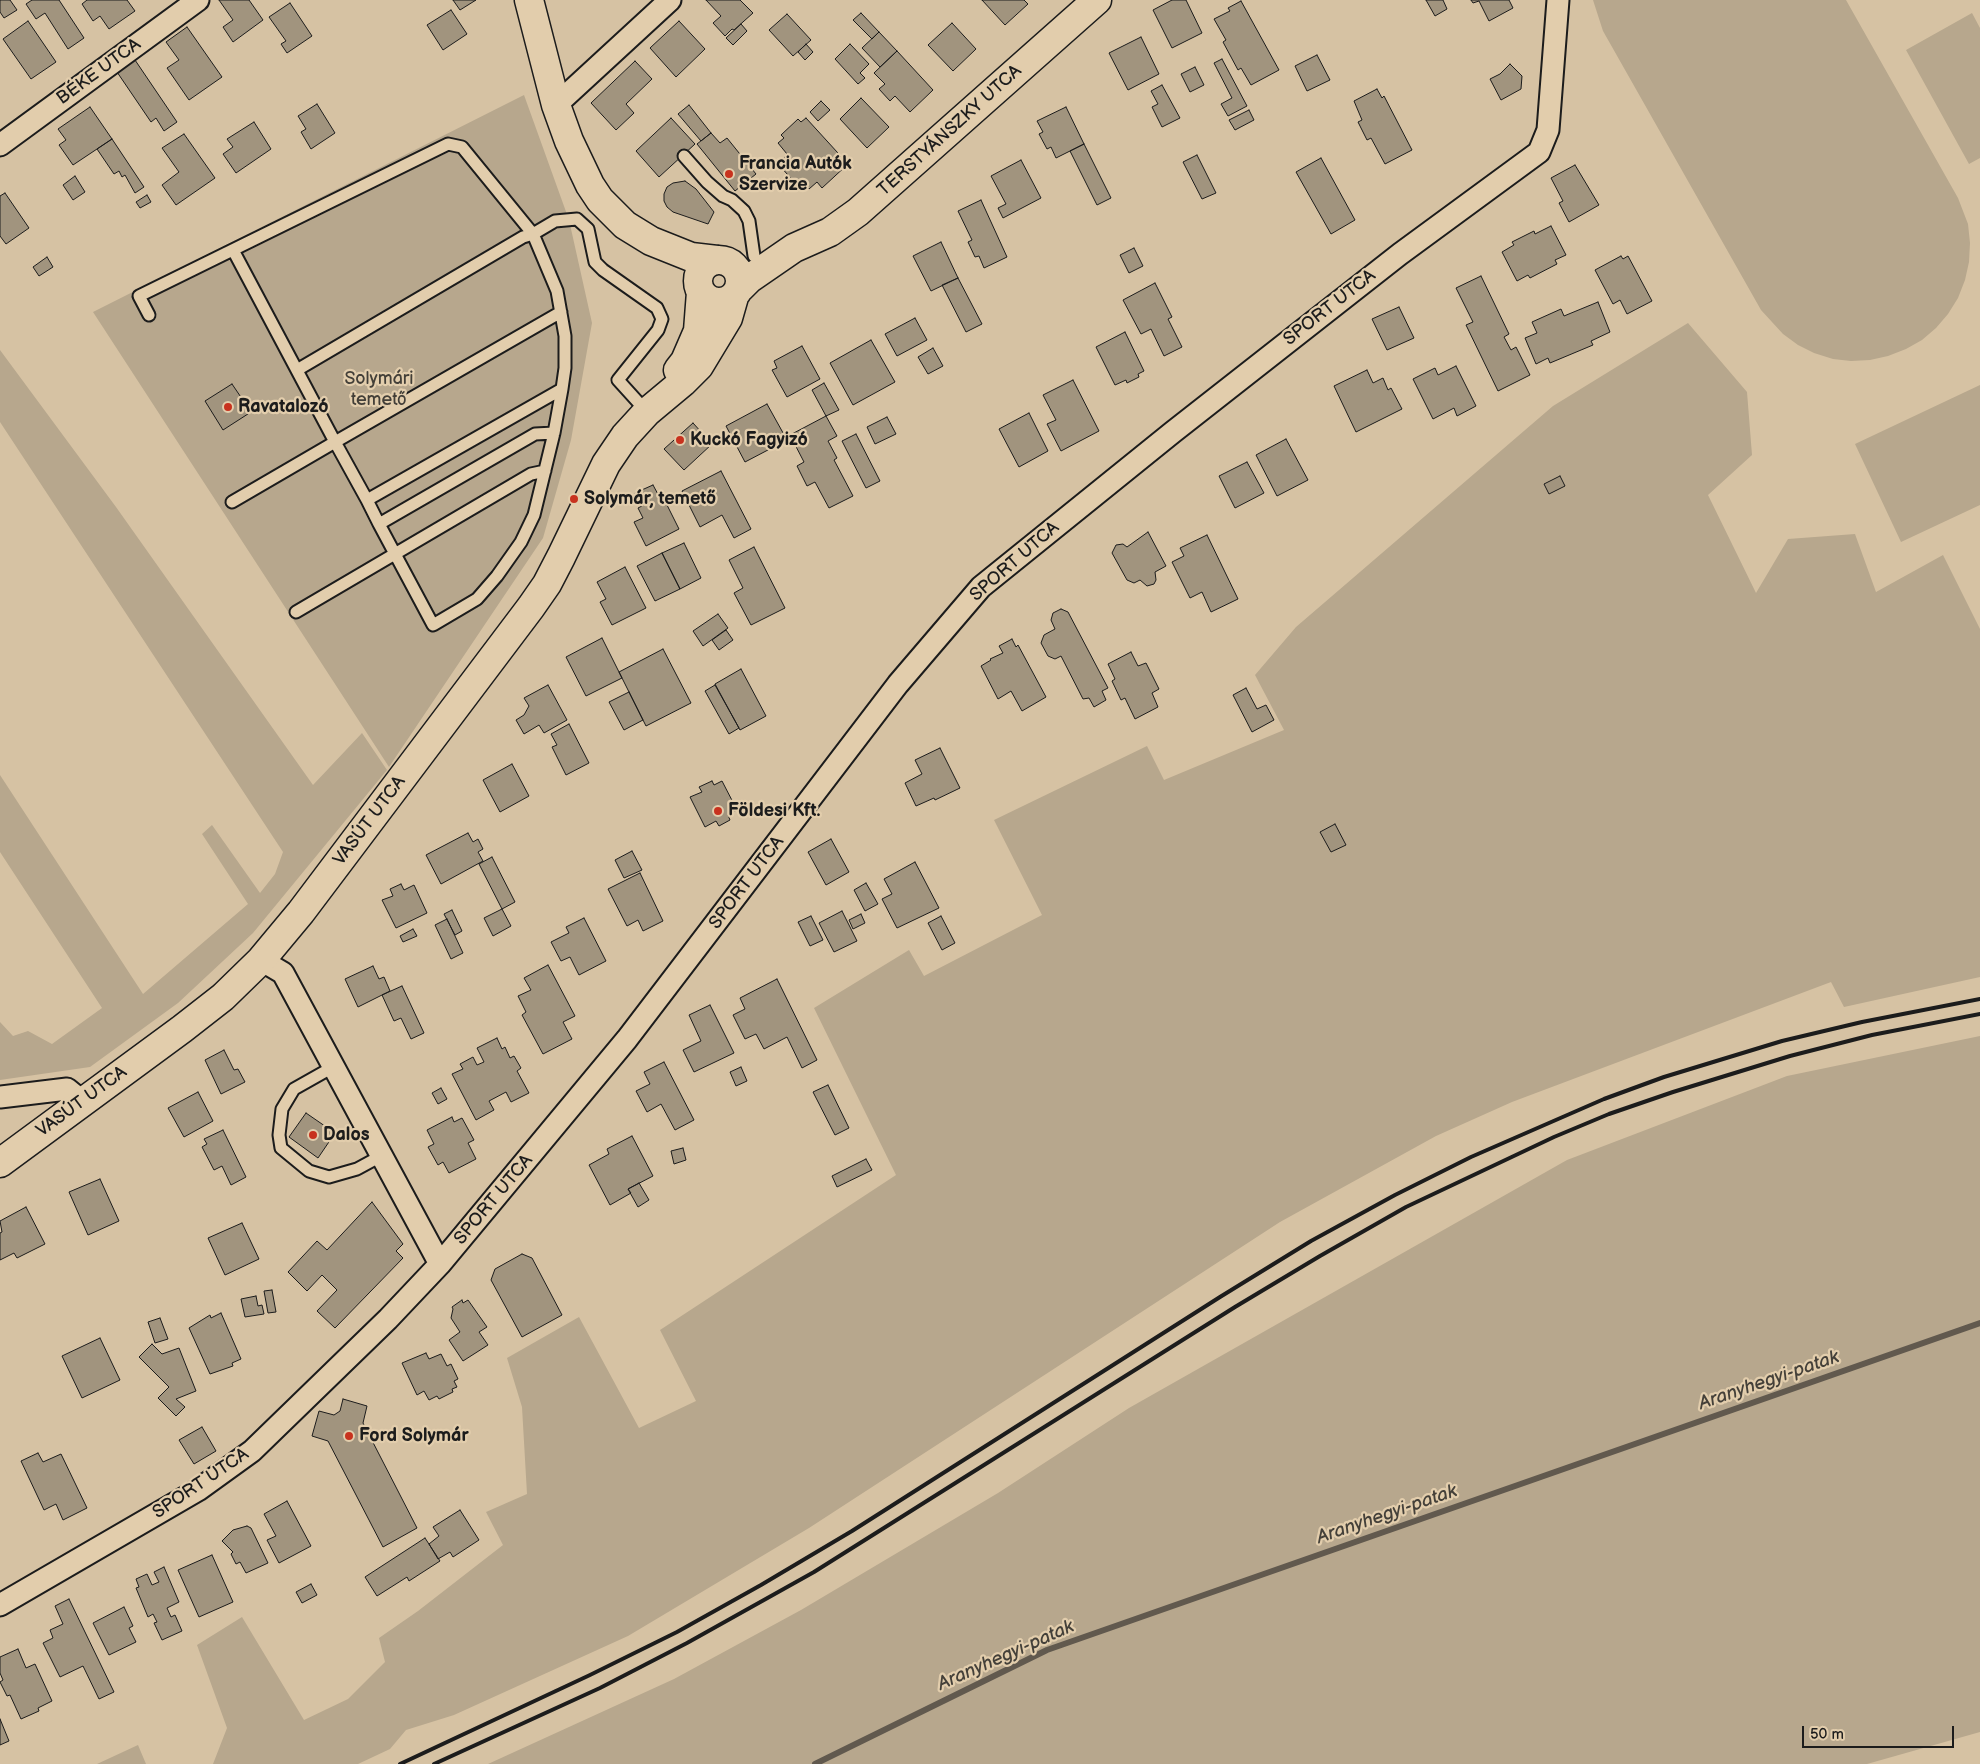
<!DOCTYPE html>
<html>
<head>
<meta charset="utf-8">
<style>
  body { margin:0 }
  #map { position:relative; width:1980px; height:1764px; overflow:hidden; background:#d6c2a3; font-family:"Balsamiq Sans",sans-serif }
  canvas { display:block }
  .scale { position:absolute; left:1802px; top:1726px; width:152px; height:22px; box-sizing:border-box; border:2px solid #1c1c1c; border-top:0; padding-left:6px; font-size:15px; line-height:18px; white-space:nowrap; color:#1c1c1c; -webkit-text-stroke:4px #e2cdac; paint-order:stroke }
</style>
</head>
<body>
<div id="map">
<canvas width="1980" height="1764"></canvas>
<div class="scale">50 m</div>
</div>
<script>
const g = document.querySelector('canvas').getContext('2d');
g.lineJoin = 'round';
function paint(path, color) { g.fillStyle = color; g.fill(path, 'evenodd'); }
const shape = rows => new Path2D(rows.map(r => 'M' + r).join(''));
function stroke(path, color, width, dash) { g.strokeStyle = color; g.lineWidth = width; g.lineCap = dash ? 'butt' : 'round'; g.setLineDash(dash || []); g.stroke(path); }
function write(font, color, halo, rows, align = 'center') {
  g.font = font + ' "Balsamiq Sans",sans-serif'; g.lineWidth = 4.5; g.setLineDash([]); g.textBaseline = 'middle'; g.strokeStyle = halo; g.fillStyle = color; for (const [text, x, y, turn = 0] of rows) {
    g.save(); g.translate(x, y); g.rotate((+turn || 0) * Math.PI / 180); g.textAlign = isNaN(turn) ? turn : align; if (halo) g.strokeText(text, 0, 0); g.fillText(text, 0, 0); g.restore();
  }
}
const green = shape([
  [1593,0,1846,0,1958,198,1968,224,1970,243,1969,262,1965,280,1958,298,1948,314,1936,328,1922,340,1906,349,1888,356,1870,360,1851,361,1833,359,1814,353,1798,345,1783,334,1761,310,1603,31],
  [1972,13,1980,28,1980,158,1969,164,1906,50],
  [524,95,569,220,592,323,571,440,543,538,389,767,93,312],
  [1688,323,1747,392,1752,455,1708,495,1756,593,1788,539,1855,534,1876,592,1943,555,1980,629,1980,977,1844,1007,1831,982,1512,1102,1436,1136,1280,1222,809,1528,628,1636,454,1715,406,1730,390,1749,358,1764,213,1764,227,1728,197,1645,242,1617,304,1720,348,1699,385,1662,379,1638,418,1611,503,1545,486,1512,527,1494,522,1407,507,1358,579,1317,639,1428,696,1401,660,1330,896,1175,814,1008,909,950,924,976,1042,915,994,820,1147,746,1164,780,1284,730,1255,675,1296,627,1553,406],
  [0,350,116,507,313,785,362,733,387,770,253,933,178,1003,90,1067,0,1080,0,1022,13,1036,28,1031,52,1044,102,1008,0,852,0,775,143,994,248,904,202,834,212,825,260,893,275,874,283,852,0,422],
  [1980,385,1980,505,1901,542,1855,444],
  [1980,1036,1980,1732,1867,1764,488,1764,674,1679,801,1610,998,1493,1129,1408,1567,1160,1787,1076],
  [138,1745,146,1764,97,1764]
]);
const stream = shape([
  [815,1764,1047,1650,1980,1323]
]);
const building = shape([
  [0,0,10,0,17,10,4,18,0,12,0,0],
  [32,0,59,0,84,38,68,49,45,13,36,19,26,4,32,0],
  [87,0,127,0,135,11,109,29,100,16,93,21,82,4,87,0],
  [219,0,249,0,263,20,233,42,223,27,233,20,219,0],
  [453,0,476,0,460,10,453,0],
  [706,0,740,0,753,13,734,30,732,29,725,36,713,23,721,16,706,0],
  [982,0,1024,0,1028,4,1005,25,982,0],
  [1172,0,1186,0,1202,33,1172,48,1153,10,1172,0],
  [1426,0,1443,0,1447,9,1435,16,1426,0],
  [1471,0,1509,0,1513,8,1489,21,1479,1,1473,3,1471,0],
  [1241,1,1279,70,1251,85,1241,68,1238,70,1223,42,1226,40,1214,19,1230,11,1228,8,1241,1],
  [290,3,312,36,287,53,281,44,286,41,269,17,290,3],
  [451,10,467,34,443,50,427,25,451,10],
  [861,13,879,32,872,39,853,20,861,13],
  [787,14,811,40,793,56,769,30,787,14],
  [28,21,56,62,31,79,3,39,28,21],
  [679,21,705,49,676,77,650,48,679,21],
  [952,23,976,49,953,71,928,45,952,23],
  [741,24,747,31,733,45,726,38,741,24],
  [187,27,222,77,189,100,167,68,179,60,166,42,187,27],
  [879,32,897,51,880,67,862,48,879,32],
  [1141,37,1159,74,1128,90,1109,53,1141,37],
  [806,44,813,52,805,60,798,52,806,44],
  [850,44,869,64,860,73,865,78,858,84,835,59,850,44],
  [897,51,933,90,910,112,895,96,890,101,879,89,885,84,874,73,897,51],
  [1317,55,1330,80,1307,91,1295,66,1317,55],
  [1222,59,1247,106,1228,116,1221,104,1232,98,1214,63,1222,59],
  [135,60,177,122,164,131,156,118,151,122,117,72,135,60],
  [635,61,652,79,626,104,634,113,616,130,591,103,635,61],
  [1510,64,1522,76,1521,89,1501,100,1490,79,1500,74,1510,64],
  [1195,67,1204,85,1190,92,1181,74,1195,67],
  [1162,85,1180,118,1162,127,1152,107,1158,104,1151,91,1162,85],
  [1377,89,1382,98,1384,96,1412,150,1385,164,1371,138,1367,140,1358,122,1362,120,1354,101,1377,89],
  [861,98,889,127,867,148,840,119,861,98],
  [821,101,830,110,818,121,810,112,821,101],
  [317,104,335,133,311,149,301,132,306,129,298,116,317,104],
  [689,105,711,133,701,141,678,114,689,105],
  [90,107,112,139,73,165,59,145,66,140,58,129,90,107],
  [1066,107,1084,144,1056,158,1051,147,1047,149,1039,134,1043,132,1037,121,1066,107],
  [1249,110,1254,120,1235,130,1229,120,1249,110],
  [671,118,695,144,659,177,636,151,671,118],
  [806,118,848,164,822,188,817,182,809,189,801,181,797,185,779,165,787,154,778,143,784,138,781,135,798,119,801,122,806,118],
  [254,122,271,149,236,173,223,154,233,147,227,139,254,122],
  [711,133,720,143,727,138,756,174,735,191,697,144,711,133],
  [184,134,215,178,176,205,162,185,179,172,162,148,184,134],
  [112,139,144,187,135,193,125,175,122,177,119,171,114,174,97,149,112,139],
  [1084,144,1111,198,1097,205,1070,151,1084,144],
  [1197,155,1216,193,1202,199,1183,162,1197,155],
  [1321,158,1355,220,1331,234,1296,172,1321,158],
  [1021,160,1041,198,1003,218,998,208,1006,204,991,176,1021,160],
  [1575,165,1599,205,1569,222,1559,203,1563,201,1551,178,1575,165],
  [75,176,85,192,73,200,63,185,75,176],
  [685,181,696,189,714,212,708,224,673,212,667,207,664,201,664,194,667,187,673,183,685,181],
  [5,193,29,228,6,244,0,236,0,196,5,193],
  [147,195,151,202,140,208,136,202,147,195],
  [981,200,1007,257,984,268,979,256,975,257,968,242,972,240,958,211,981,200],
  [1551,226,1566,255,1555,260,1557,264,1530,278,1528,275,1517,281,1502,252,1514,245,1512,242,1534,231,1535,234,1551,226],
  [941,242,958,278,931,291,913,256,941,242],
  [1134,248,1143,266,1129,273,1120,255,1134,248],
  [1621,256,1623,259,1628,256,1652,301,1627,314,1620,300,1613,304,1595,270,1621,256],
  [47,257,53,267,39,276,33,267,47,257],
  [1481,276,1509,334,1504,337,1511,350,1516,347,1530,375,1498,391,1466,325,1473,322,1456,288,1481,276],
  [958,278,982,324,966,332,942,285,958,278],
  [1155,283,1172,317,1168,319,1182,347,1164,356,1151,329,1141,334,1123,300,1155,283],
  [1598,302,1610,332,1591,341,1593,345,1550,363,1548,358,1536,364,1525,338,1537,333,1532,322,1561,309,1564,316,1598,302],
  [1399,307,1414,338,1387,350,1372,319,1399,307],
  [915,318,927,340,897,356,885,334,915,318],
  [1125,332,1144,371,1138,374,1139,377,1127,383,1126,380,1115,385,1096,347,1125,332],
  [871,340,895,382,853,405,830,363,871,340],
  [802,346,820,379,787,397,772,370,777,368,774,361,802,346],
  [933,348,943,366,928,374,918,357,933,348],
  [1456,366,1476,406,1457,416,1454,408,1433,419,1413,379,1435,368,1438,375,1456,366],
  [1367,370,1373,383,1383,378,1388,390,1391,388,1402,409,1356,432,1334,386,1367,370],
  [1073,380,1099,431,1061,451,1047,424,1056,420,1043,395,1073,380],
  [824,383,839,410,826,416,812,390,824,383],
  [232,384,251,412,223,430,205,401,232,384],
  [767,404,787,440,745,462,726,426,767,404],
  [1029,413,1048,451,1019,467,999,429,1029,413],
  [826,416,837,436,828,441,837,458,834,460,853,496,829,508,815,482,807,486,797,466,804,462,790,435,826,416],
  [887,417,896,434,875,444,867,427,887,417],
  [693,423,712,444,684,470,664,449,693,423],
  [856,434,880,481,866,488,842,441,856,434],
  [1286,439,1308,480,1277,496,1256,455,1286,439],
  [1247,462,1264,493,1235,508,1219,476,1247,462],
  [721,471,751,529,734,538,722,515,700,527,682,491,721,471],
  [1560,476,1565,486,1549,494,1544,484,1560,476],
  [653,485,660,498,663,497,679,529,646,546,634,522,643,518,638,508,642,506,635,493,653,485],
  [1148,532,1166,566,1155,572,1156,580,1154,584,1147,586,1140,580,1134,583,1127,580,1112,553,1116,545,1123,544,1127,547,1148,532],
  [1207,535,1238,599,1211,612,1202,592,1190,598,1172,562,1184,556,1180,548,1207,535],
  [684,543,701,578,680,589,662,553,684,543],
  [754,547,785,608,751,625,734,593,743,588,729,560,754,547],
  [662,553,680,589,655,601,637,566,662,553],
  [625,567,646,608,612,625,600,602,606,599,597,582,625,567],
  [1061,609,1068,612,1108,688,1102,691,1106,700,1094,707,1089,698,1083,699,1061,656,1055,659,1048,656,1041,643,1044,635,1055,629,1051,620,1053,613,1061,609],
  [718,614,728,628,703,646,693,631,718,614],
  [726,630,733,640,719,650,712,640,726,630],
  [602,638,622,678,586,696,566,657,602,638],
  [1012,639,1016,647,1018,645,1046,697,1022,711,1011,691,998,699,981,666,991,660,990,659,1003,653,999,646,1012,639],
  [663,649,691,703,646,726,619,672,663,649],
  [1131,652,1138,666,1146,663,1159,689,1152,693,1158,707,1135,719,1125,698,1121,700,1112,681,1115,679,1108,664,1131,652],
  [741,669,766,716,740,730,715,684,741,669],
  [548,685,567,720,544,733,539,725,524,734,516,720,524,715,529,706,524,698,548,685],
  [715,685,739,728,729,734,705,691,715,685],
  [1246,688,1257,709,1266,705,1274,720,1252,732,1233,695,1246,688],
  [629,692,643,720,624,730,609,702,629,692],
  [569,724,589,763,566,775,552,747,557,745,551,734,569,724],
  [940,748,960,788,935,800,934,798,916,806,905,783,922,774,915,760,940,748],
  [512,764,529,796,500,812,483,780,512,764],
  [712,781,714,785,722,781,737,810,728,815,730,820,719,826,716,821,705,827,690,797,702,792,699,787,712,781],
  [1335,824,1346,845,1331,852,1320,832,1335,824],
  [468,833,473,842,478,839,483,849,478,852,483,861,441,884,426,855,468,833],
  [831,839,849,872,826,885,808,852,831,839],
  [632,851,642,870,624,878,615,860,632,851],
  [492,857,515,902,502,909,479,864,492,857],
  [915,862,939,908,897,928,882,899,892,894,884,879,915,862],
  [640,873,663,921,643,931,638,920,627,926,608,889,640,873],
  [866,883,878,904,865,911,854,890,866,883],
  [401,884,404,890,414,885,427,913,396,928,382,900,393,896,390,889,401,884],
  [502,909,511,926,493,936,484,918,502,909],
  [452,910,462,931,455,935,444,914,452,910],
  [842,911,857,941,834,952,819,923,842,911],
  [861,914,865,923,853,929,849,920,861,914],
  [811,916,823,940,810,946,798,922,811,916],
  [941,916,955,943,942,950,928,923,941,916],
  [584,918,606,961,579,975,570,957,561,961,551,942,569,933,566,927,584,918],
  [447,919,463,953,451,959,435,925,447,919],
  [413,929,417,936,403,942,400,936,413,929],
  [548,965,575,1016,563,1022,572,1039,543,1054,522,1015,526,1012,518,996,531,990,524,978,548,965],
  [373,966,379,979,384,977,390,991,358,1007,345,979,373,966],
  [777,979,817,1060,802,1068,787,1037,764,1049,756,1034,745,1039,733,1015,745,1009,740,998,777,979],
  [402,986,424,1033,411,1039,401,1018,394,1021,382,995,402,986],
  [710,1005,734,1053,694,1072,683,1050,701,1041,689,1015,710,1005],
  [497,1038,502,1049,505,1047,510,1058,514,1056,521,1068,517,1071,529,1093,511,1102,506,1092,489,1101,494,1110,476,1120,452,1074,463,1069,460,1064,473,1057,477,1065,484,1062,477,1048,497,1038],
  [224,1050,234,1070,238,1069,245,1082,221,1094,205,1060,224,1050],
  [664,1062,694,1120,675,1130,661,1104,647,1112,636,1091,650,1084,644,1072,664,1062],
  [741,1067,747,1081,736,1086,730,1072,741,1067],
  [828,1085,849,1128,835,1135,813,1092,828,1085],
  [441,1088,447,1099,438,1104,432,1093,441,1088],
  [198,1092,213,1121,184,1137,168,1108,198,1092],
  [306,1113,335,1133,318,1158,289,1137,306,1113],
  [452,1117,454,1122,462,1118,474,1140,468,1143,476,1159,449,1173,443,1162,438,1165,428,1147,434,1144,427,1130,452,1117],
  [223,1130,246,1177,231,1185,222,1166,214,1170,202,1147,207,1144,204,1139,223,1130],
  [632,1136,653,1176,628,1189,631,1193,610,1205,589,1165,609,1154,607,1149,632,1136],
  [683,1148,686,1160,674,1164,671,1151,683,1148],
  [866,1159,872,1170,837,1187,832,1176,866,1159],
  [100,1179,119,1221,88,1235,69,1192,100,1179],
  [639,1183,649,1200,638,1207,628,1189,639,1183],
  [372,1202,403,1244,396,1251,403,1258,335,1328,317,1311,337,1290,322,1275,307,1291,288,1272,317,1241,327,1250,372,1202],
  [26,1207,45,1244,17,1258,14,1253,0,1260,0,1233,2,1232,0,1221,26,1207],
  [242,1223,259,1259,225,1275,208,1238,242,1223],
  [522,1254,532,1258,562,1315,522,1337,491,1280,495,1269,522,1254],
  [272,1290,276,1312,268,1313,264,1291,272,1290],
  [256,1296,258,1306,262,1305,264,1314,245,1317,241,1299,256,1296],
  [462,1300,463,1303,468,1300,487,1327,479,1332,488,1345,463,1361,449,1340,460,1332,451,1318,453,1309,452,1307,462,1300],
  [221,1313,241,1359,232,1363,233,1366,210,1374,189,1328,210,1315,211,1318,221,1313],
  [160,1318,168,1339,155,1343,148,1322,160,1318],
  [100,1338,120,1380,82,1398,62,1356,100,1338],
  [152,1344,162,1354,179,1348,196,1391,176,1399,185,1407,176,1416,158,1398,169,1387,139,1357,152,1344],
  [426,1353,429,1359,441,1354,447,1366,451,1364,458,1379,454,1381,457,1387,452,1389,453,1392,439,1399,437,1396,429,1400,424,1391,417,1395,402,1363,426,1353],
  [343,1399,367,1406,363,1423,417,1528,383,1547,328,1441,312,1436,319,1411,334,1415,340,1411,343,1399],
  [202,1427,216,1451,194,1464,179,1440,202,1427],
  [38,1453,43,1462,61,1454,87,1508,63,1520,56,1504,44,1510,21,1461,38,1453],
  [287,1501,311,1546,279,1563,267,1540,276,1536,264,1514,287,1501],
  [460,1510,479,1540,453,1557,450,1552,438,1559,429,1544,439,1536,433,1527,460,1510],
  [247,1526,251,1528,268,1563,246,1573,240,1562,236,1564,231,1554,233,1552,222,1541,233,1530,247,1526],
  [425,1538,440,1561,409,1581,407,1577,377,1596,365,1577,425,1538],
  [212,1555,233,1602,199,1617,178,1570,212,1555],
  [164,1567,179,1602,167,1608,171,1617,175,1615,182,1631,162,1640,154,1623,157,1622,153,1614,148,1617,136,1588,139,1587,136,1579,147,1574,152,1585,159,1582,154,1572,164,1567],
  [311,1584,317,1595,302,1603,296,1592,311,1584],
  [69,1599,114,1692,99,1699,83,1666,60,1677,43,1643,53,1638,50,1630,63,1624,55,1606,69,1599],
  [124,1607,133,1626,129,1628,136,1642,109,1655,93,1623,124,1607],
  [18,1649,26,1668,35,1664,52,1701,38,1708,39,1711,21,1719,10,1695,7,1696,0,1682,3,1680,0,1673,0,1657,18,1649],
  [0,1719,9,1741,0,1745,0,1719]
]);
const lane = shape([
  [684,156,707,182,723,196,732,200,744,211,749,221,754,256],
  [149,315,139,296,448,144,462,147,533,234,523,237,297,370],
  [554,433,535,434,379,524,433,625,477,599,497,576,521,542,534,515,554,433,562,389,565,368,565,336,557,291,533,234,555,221,577,219,588,229,595,262,603,270,657,308,662,319,658,330,618,380,647,412],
  [367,500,335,442,561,312],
  [232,502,335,442,233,250],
  [379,524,367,500,562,389],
  [296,612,531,474,545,471],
  [333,1067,294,1089,282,1109,279,1135,281,1148,309,1171,329,1177,357,1169,381,1156]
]);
const street = shape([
  [556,105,670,0],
  [0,145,198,0],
  [261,960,283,973,440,1264],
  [0,1097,67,1089,83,1102],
  [0,1605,198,1490,252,1451,388,1319,440,1264,627,1039,898,684,981,587,1173,432,1400,254,1539,152,1548,130,1558,0]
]);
const secondary = shape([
  [529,0,556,105,569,141,590,185,600,200,625,225,651,241,691,257,717,260],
  '698 281a21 21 0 1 1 42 0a21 21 0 1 1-42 0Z',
  [740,288,749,279,794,248,830,232,858,212,1097,0],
  [678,370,685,361,698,331,701,292],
  [0,1163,182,1029,223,997,261,960,301,912,531,607,547,584,561,557,606,464,625,436,647,412,683,382,699,366,728,318,734,297]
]);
const rail = shape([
  [400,1764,590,1675,677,1632,761,1585,852,1531,1220,1297,1311,1241,1395,1195,1471,1157,1604,1099,1664,1077,1782,1041,1862,1022,1980,999],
  [434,1764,600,1688,687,1643,814,1572,1235,1307,1320,1256,1406,1207,1554,1137,1609,1114,1673,1092,1790,1056,1872,1035,1980,1014]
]);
const markers = [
  [729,174,5,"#c8321e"],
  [228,407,5,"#c8321e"],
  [680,440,5,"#c8321e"],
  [574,499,5,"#c8321e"],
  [718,811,5,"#c8321e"],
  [313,1135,5,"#c8321e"],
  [349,1436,5,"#c8321e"]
];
const streetNames = [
  ["BÉKE UTCA",99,72,-36],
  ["TERSTYÁNSZKY UTCA",950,131,-42],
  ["SPORT UTCA",1330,308,-38],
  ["SPORT UTCA",1015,562,-41],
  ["VASÚT UTCA",370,821,-53],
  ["SPORT UTCA",747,883,-53],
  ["VASÚT UTCA",82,1102,-36],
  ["SPORT UTCA",494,1200,-50],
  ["SPORT UTCA",201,1484,-34]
];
const poiNames = [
  ["Francia Autók",739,164],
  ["Szervize",739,185],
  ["Ravatalozó",238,407],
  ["Kuckó Fagyizó",690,440],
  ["Solymár, temető",584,499],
  ["Földesi Kft.",728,811],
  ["Dalos",323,1135],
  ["Ford Solymár",359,1436]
];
const parkNames = [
  ["Solymári",379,379],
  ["temető",379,400]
];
const waterNames = [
  ["Aranyhegyi-patak",1769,1381,-19],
  ["Aranyhegyi-patak",1387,1515,-19],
  ["Aranyhegyi-patak",1006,1656,-24]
];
paint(green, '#b7a78d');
stroke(stream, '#61594e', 6);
paint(building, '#a1947e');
stroke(building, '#1c1c1c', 1);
stroke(lane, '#1c1c1c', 15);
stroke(street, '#1c1c1c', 25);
stroke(secondary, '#1c1c1c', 31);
stroke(lane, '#e2cdac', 11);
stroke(street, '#e2cdac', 21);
stroke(secondary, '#e2cdac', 28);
stroke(rail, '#1c1c1c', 4);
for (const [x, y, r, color] of markers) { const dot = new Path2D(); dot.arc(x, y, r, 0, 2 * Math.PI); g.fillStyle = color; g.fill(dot); stroke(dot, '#e2cdac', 2); }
write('18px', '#1c1c1c', '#e2cdac', streetNames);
write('bold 18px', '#1c1c1c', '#e2cdac', poiNames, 'left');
write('18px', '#433f38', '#e2cdac', parkNames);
write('italic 19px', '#444039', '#e2cdac', waterNames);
</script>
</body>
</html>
